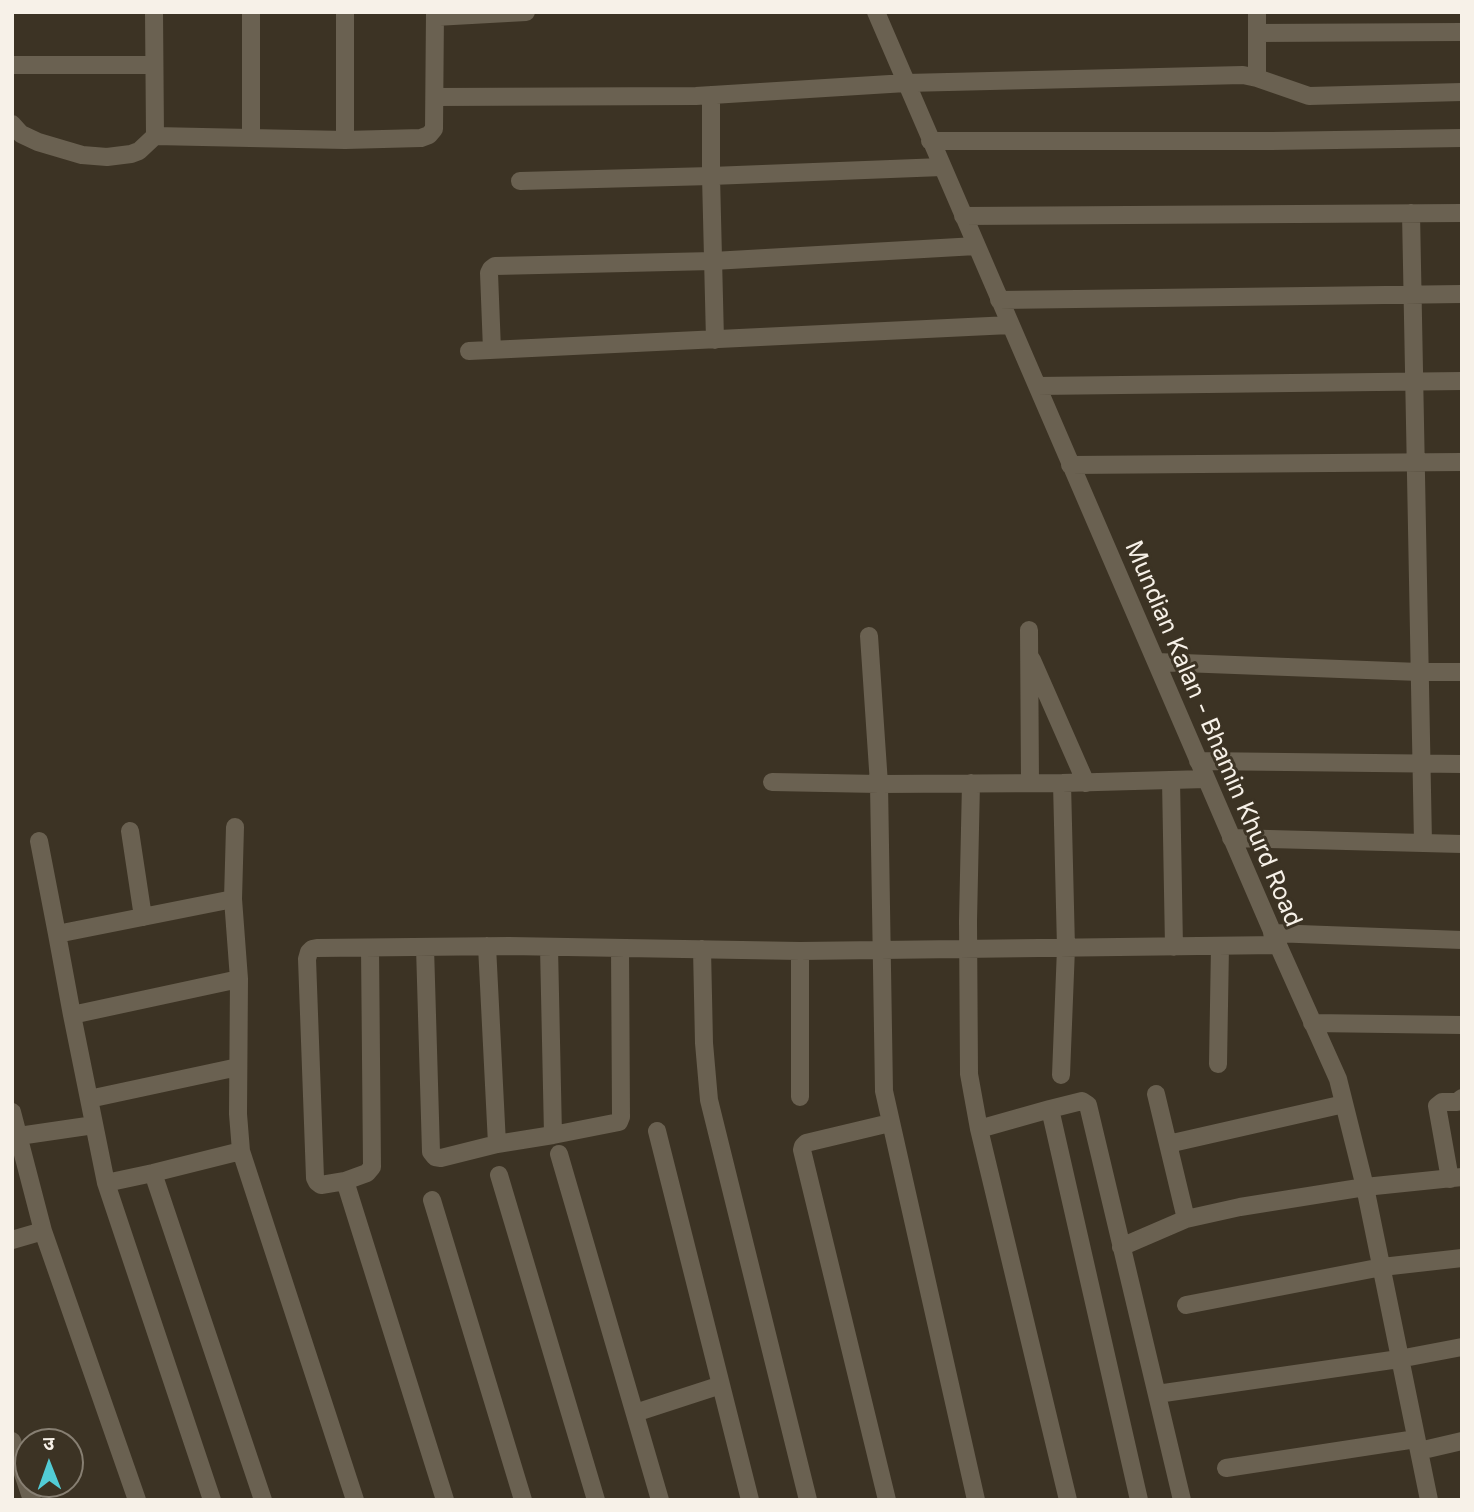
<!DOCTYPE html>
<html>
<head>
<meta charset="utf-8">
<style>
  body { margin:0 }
  #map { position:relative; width:1474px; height:1512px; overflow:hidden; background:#3c3324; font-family:Inter,"Noto Sans Devanagari",sans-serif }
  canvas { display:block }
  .frame { position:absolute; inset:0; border:14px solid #f7f1e8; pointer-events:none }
  .north { position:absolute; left:14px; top:1428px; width:70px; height:70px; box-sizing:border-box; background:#3c3324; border:2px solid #877f72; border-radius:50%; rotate:359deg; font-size:19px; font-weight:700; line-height:28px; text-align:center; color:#f7f1e8 }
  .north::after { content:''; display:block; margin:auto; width:24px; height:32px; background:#52ccd6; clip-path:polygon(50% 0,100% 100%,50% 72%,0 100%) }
</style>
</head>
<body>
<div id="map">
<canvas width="1474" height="1512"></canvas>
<div class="frame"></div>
<div class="north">उ</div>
</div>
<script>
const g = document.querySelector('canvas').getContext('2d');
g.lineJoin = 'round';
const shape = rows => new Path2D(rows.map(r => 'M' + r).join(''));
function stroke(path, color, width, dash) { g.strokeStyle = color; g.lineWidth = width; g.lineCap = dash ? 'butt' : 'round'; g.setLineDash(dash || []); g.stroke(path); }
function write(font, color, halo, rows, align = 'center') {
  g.font = font + ' Inter,sans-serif'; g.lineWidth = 6; g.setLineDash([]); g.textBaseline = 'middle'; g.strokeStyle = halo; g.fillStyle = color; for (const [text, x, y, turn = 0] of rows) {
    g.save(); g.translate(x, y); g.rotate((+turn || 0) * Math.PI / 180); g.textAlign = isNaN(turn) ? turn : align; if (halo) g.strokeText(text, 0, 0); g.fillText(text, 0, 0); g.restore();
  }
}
const minor = shape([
  [154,12,155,136,345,140,421,138,429,135,434,129,435,12],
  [251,12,251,138],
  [876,12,1278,945,1338,1079,1365,1187,1429,1500],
  [1257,12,1257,78],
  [435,17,526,12],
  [1257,33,1462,32],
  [12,65,154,65],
  [711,95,711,176,715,340],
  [435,97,696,96,906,83,1243,75,1257,78,1309,96,1462,92],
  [12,124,21,134,38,142,82,155,107,157,131,154,139,151,155,136],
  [345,140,345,12],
  [930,141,1272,141,1462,138],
  [520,181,711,176,942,167],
  [1411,213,1423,843],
  [963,216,1462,213],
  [999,300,1462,294],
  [492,350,489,273,491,269,495,266,713,261,976,246],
  [469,351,1010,325],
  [1037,386,1462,381],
  [1070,465,1462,462],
  [1029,630,1030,783],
  [869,636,879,784,884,1091,976,1500],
  [1032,660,1086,783],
  [1156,662,1419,672,1462,672],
  [1198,761,1462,764],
  [1171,780,1174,947],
  [772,782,879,784,1062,783,1206,779],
  [971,783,968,921,969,1074,979,1129,1068,1500],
  [235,827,233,899,239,979,238,1114,241,1151,355,1500],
  [130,831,143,917],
  [1231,838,1462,844],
  [39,841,57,934],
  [233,899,57,934,72,1015,239,979],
  [1272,933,1462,940],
  [487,946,497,1144],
  [425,947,431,1152,435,1157,441,1158,497,1144,553,1135,619,1122,621,1117,620,948],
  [549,947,553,1135],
  [370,948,372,1167,367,1173,345,1181,321,1185,317,1182,315,1178,307,959,309,952,312,949,317,948,509,946,800,951,1278,945],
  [702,949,704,1043,709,1100,808,1500],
  [800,951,800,1097],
  [72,1015,89,1099],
  [1312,1023,1462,1025],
  [1218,1064,1220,946],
  [238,1067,89,1099,106,1183,153,1173,241,1151],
  [1061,1075,1066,948,1062,783],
  [1156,1094,1186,1219],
  [1050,1109,1082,1101,1088,1105,1182,1500],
  [12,1112,43,1231,137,1500],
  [979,1129,1050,1109,1139,1500],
  [657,1131,750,1500],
  [12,1137,94,1125],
  [1168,1144,1344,1104],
  [559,1154,660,1500],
  [153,1173,263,1500],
  [499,1175,596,1500],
  [1450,1179,1437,1106,1442,1102,1457,1102,1462,1098],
  [345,1181,445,1500],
  [106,1183,212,1500],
  [432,1200,523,1500],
  [12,1240,43,1231],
  [1121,1247,1186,1219,1240,1207,1365,1187,1462,1177],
  [1186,1305,1382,1267,1462,1258],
  [1157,1394,1399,1359,1462,1347],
  [635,1413,721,1385],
  [12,1441,32,1500],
  [1419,1451,1462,1441],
  [1226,1468,1416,1439],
  [887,1500,802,1150,803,1146,806,1143,890,1123]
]);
const streetNames = [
  ["Mundian Kalan - Bhamin Khurd Road",1213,734,67]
];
stroke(minor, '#6a6151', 18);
write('24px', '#f7f1e8', '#3c3324', streetNames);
</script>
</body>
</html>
